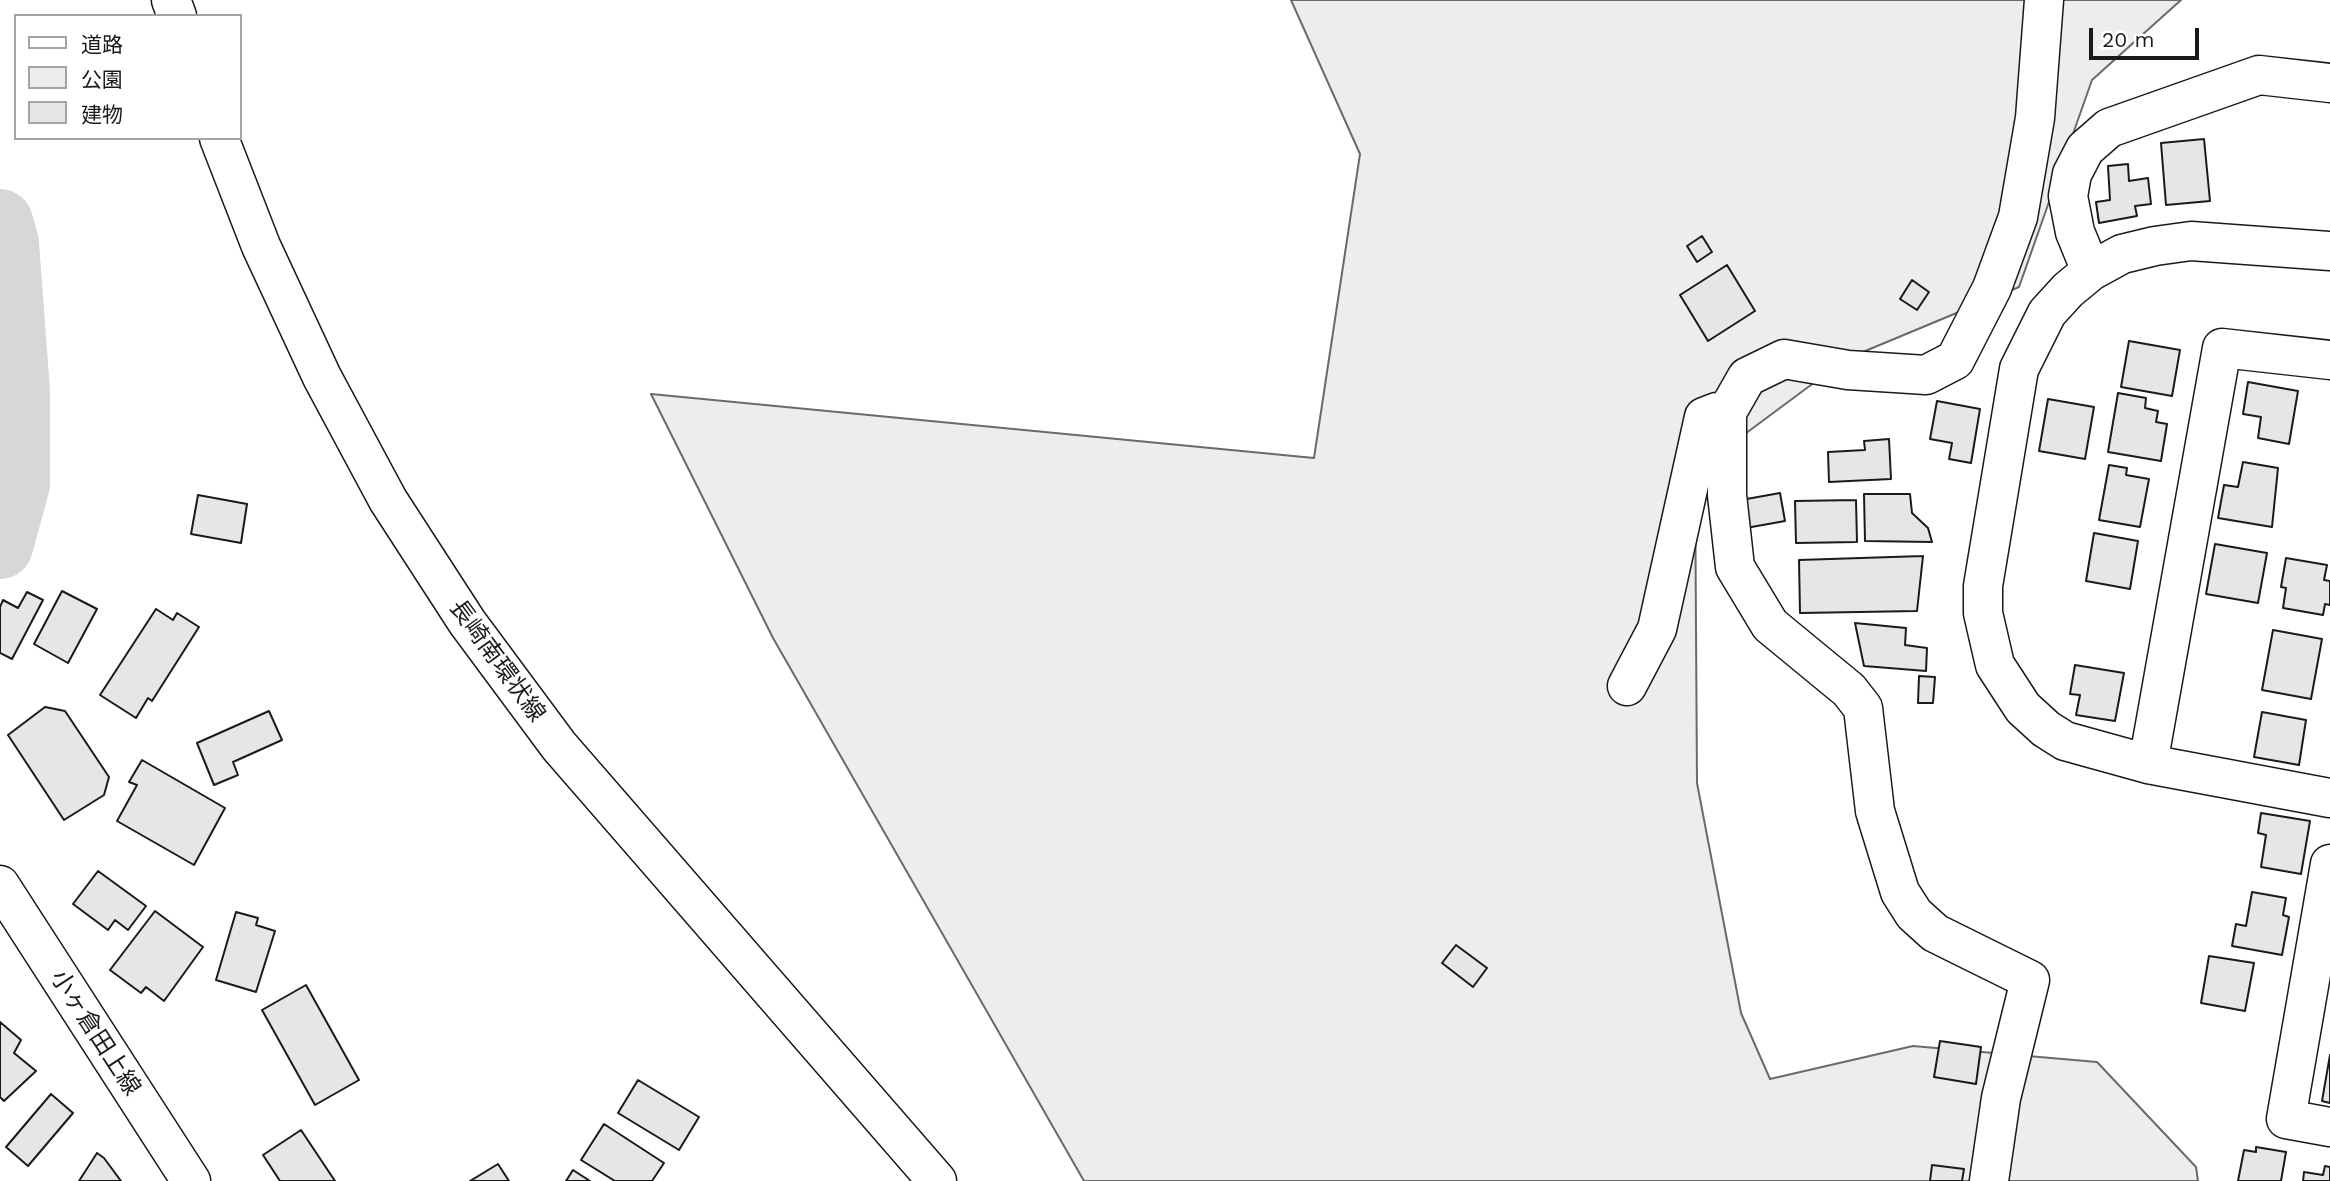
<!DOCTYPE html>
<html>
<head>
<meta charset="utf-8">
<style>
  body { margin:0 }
  #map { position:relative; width:2330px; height:1181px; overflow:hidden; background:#fff; font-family:"Work Sans","Noto Sans JP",sans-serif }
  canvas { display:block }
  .legend { position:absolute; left:14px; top:14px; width:228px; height:126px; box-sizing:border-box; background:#fff; border:2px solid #a3a3a3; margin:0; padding:9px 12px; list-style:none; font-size:21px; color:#1a1a1a }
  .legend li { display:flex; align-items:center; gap:14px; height:35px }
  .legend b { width:35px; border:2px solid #a3a3a3 }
  .scale { position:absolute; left:2089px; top:28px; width:110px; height:32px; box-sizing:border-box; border:4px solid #1a1a1a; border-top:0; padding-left:9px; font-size:21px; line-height:24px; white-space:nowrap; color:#1a1a1a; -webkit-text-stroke:5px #fff; paint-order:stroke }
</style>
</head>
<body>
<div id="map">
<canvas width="2330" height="1181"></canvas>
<ul class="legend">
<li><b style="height:9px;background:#fff"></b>道路</li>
<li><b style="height:19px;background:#ededed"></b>公園</li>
<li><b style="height:19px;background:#e6e6e6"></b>建物</li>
</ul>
<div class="scale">20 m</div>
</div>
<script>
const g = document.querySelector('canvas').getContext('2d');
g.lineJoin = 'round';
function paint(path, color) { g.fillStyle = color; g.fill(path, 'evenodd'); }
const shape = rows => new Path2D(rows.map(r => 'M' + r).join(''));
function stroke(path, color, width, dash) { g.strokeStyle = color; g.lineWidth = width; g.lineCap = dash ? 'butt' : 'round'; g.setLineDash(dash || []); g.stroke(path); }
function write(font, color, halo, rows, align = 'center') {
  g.font = font + ' "Work Sans","Noto Sans JP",sans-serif'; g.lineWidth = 5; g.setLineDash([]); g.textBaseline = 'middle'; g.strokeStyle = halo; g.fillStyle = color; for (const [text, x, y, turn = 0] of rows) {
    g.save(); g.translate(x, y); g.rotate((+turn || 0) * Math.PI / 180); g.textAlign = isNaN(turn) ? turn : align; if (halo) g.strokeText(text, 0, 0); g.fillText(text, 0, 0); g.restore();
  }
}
const green = shape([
  [1291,0,2181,0,2092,80,2019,287,1846,359,1695,471,1697,783,1741,1013,1770,1079,1913,1046,2097,1062,2196,1167,2198,1181,1084,1181,773,638,651,394,1314,458,1360,154,1291,0]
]);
const river = shape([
  [0,222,6,243,17,392,17,484,0,546]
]);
const building = shape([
  [2204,139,2210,201,2166,205,2161,143,2204,139],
  [2128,164,2129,181,2148,178,2151,204,2135,206,2137,216,2099,223,2096,202,2110,200,2108,166,2128,164],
  [1702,236,1712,252,1697,262,1687,246,1702,236],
  [1727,265,1755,311,1708,341,1680,295,1727,265],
  [1912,280,1929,292,1917,310,1900,299,1912,280],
  [2129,341,2180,350,2172,396,2121,387,2129,341],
  [2248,382,2298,391,2289,444,2258,438,2261,417,2243,414,2248,382],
  [2118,393,2146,398,2145,408,2158,411,2156,422,2167,424,2161,461,2108,452,2118,393],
  [2048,399,2094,407,2085,459,2039,451,2048,399],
  [1937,401,1980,409,1971,463,1949,459,1952,443,1930,439,1937,401],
  [1889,439,1891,479,1829,482,1828,452,1865,450,1864,441,1889,439],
  [2243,462,2278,468,2272,527,2218,518,2224,485,2238,487,2243,462],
  [2109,465,2127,468,2126,475,2149,479,2140,527,2099,520,2109,465],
  [1780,493,1785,521,1746,528,1741,500,1780,493],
  [1864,494,1910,494,1912,513,1928,528,1932,542,1865,541,1864,494],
  [198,495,247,504,241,543,191,534,198,495],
  [1856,500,1857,542,1796,543,1795,501,1856,500],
  [2094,533,2138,541,2130,589,2086,581,2094,533],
  [2215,544,2267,553,2258,603,2206,594,2215,544],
  [1923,556,1917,611,1800,613,1799,560,1923,556],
  [2286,558,2327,565,2324,580,2330,581,2330,605,2325,604,2323,615,2283,608,2286,588,2281,587,2286,558],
  [62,591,97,609,68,663,34,644,62,591],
  [27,592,43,600,12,659,0,653,0,607,3,600,18,608,27,592],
  [156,609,173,620,177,613,199,627,152,701,148,698,136,718,100,695,156,609],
  [1855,623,1906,628,1905,645,1927,648,1926,671,1864,666,1855,623],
  [2273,630,2322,639,2311,699,2262,690,2273,630],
  [2075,665,2124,673,2115,721,2076,715,2080,695,2070,694,2075,665],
  [1919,676,1935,677,1933,703,1918,703,1919,676],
  [45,707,65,711,109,777,104,795,64,820,8,735,45,707],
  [269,711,282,740,233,762,238,775,214,785,197,743,269,711],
  [2262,712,2306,720,2299,765,2254,757,2262,712],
  [142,760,225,808,194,865,117,821,137,785,129,782,142,760],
  [2261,813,2310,821,2301,874,2261,867,2266,835,2258,833,2261,813],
  [98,871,146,906,128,930,115,920,108,930,73,904,98,871],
  [2252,892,2286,898,2283,915,2289,917,2282,955,2232,946,2236,924,2246,926,2252,892],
  [155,911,203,947,164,1001,146,987,141,993,110,970,155,911],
  [236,912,258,918,256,925,275,931,256,992,216,980,236,912],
  [1456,945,1487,968,1473,987,1442,963,1456,945],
  [2209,956,2254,963,2245,1011,2201,1003,2209,956],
  [306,985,359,1080,315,1105,262,1010,306,985],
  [0,1022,21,1040,14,1053,36,1071,4,1101,0,1097,0,1022],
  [1940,1041,1981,1047,1976,1084,1934,1077,1940,1041],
  [2330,1055,2330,1103,2322,1101,2330,1055],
  [638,1080,699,1117,679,1150,618,1113,638,1080],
  [51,1094,73,1113,28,1166,6,1147,51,1094],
  [604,1124,664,1163,652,1181,615,1181,581,1160,604,1124],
  [301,1130,335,1181,280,1181,263,1155,301,1130],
  [2256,1147,2286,1152,2281,1181,2238,1181,2244,1150,2256,1152,2256,1147],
  [97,1153,104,1158,121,1181,79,1181,97,1153],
  [498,1164,509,1181,470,1181,498,1164],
  [1932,1165,1964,1169,1962,1181,1930,1181,1932,1165],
  [2325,1166,2330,1167,2330,1181,2303,1181,2304,1172,2323,1175,2325,1166],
  [573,1170,590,1181,566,1181,573,1170]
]);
const minor = shape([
  [2330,251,2191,241,2155,246,2122,254,2091,271,2068,290,2047,313,2019,369,1983,586,1983,613,1995,665,2023,708,2046,729,2065,741,2148,764,2330,798],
  [2091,271,2075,232,2068,196,2072,174,2085,149,2109,128,2259,75,2330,83],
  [1627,686,1657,629,1704,417,1717,412,1727,412],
  [2148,764,2222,348,2330,360],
  [2330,864,2286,1119,2330,1127],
  [1989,1181,2001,1098,2030,980,1935,933,1914,914,1900,892,1875,811,1863,708,1849,690,1770,625,1735,567,1727,495,1727,412,1747,377,1784,359,1848,370,1926,375,1955,360,1992,288,2018,217,2035,118,2044,0]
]);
const major = shape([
  [0,885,191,1181]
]);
const highway = shape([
  [171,0,177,16],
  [219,138,261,246,322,377,388,500,467,622,559,746,937,1181]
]);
const streetNames = [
  ["長崎南環状線",497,661,54],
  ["小ヶ倉田上線",95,1033,57]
];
paint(green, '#ededed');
stroke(green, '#6a6a6a', 2);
stroke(river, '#d7d7d7', 66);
paint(building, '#e6e6e6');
stroke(building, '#1a1a1a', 2);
stroke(minor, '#1a1a1a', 41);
stroke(major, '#1a1a1a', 41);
stroke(highway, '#1a1a1a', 41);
stroke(minor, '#fff', 38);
stroke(major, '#fff', 38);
stroke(highway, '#fff', 38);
write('24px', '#1a1a1a', '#fff', streetNames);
</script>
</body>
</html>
